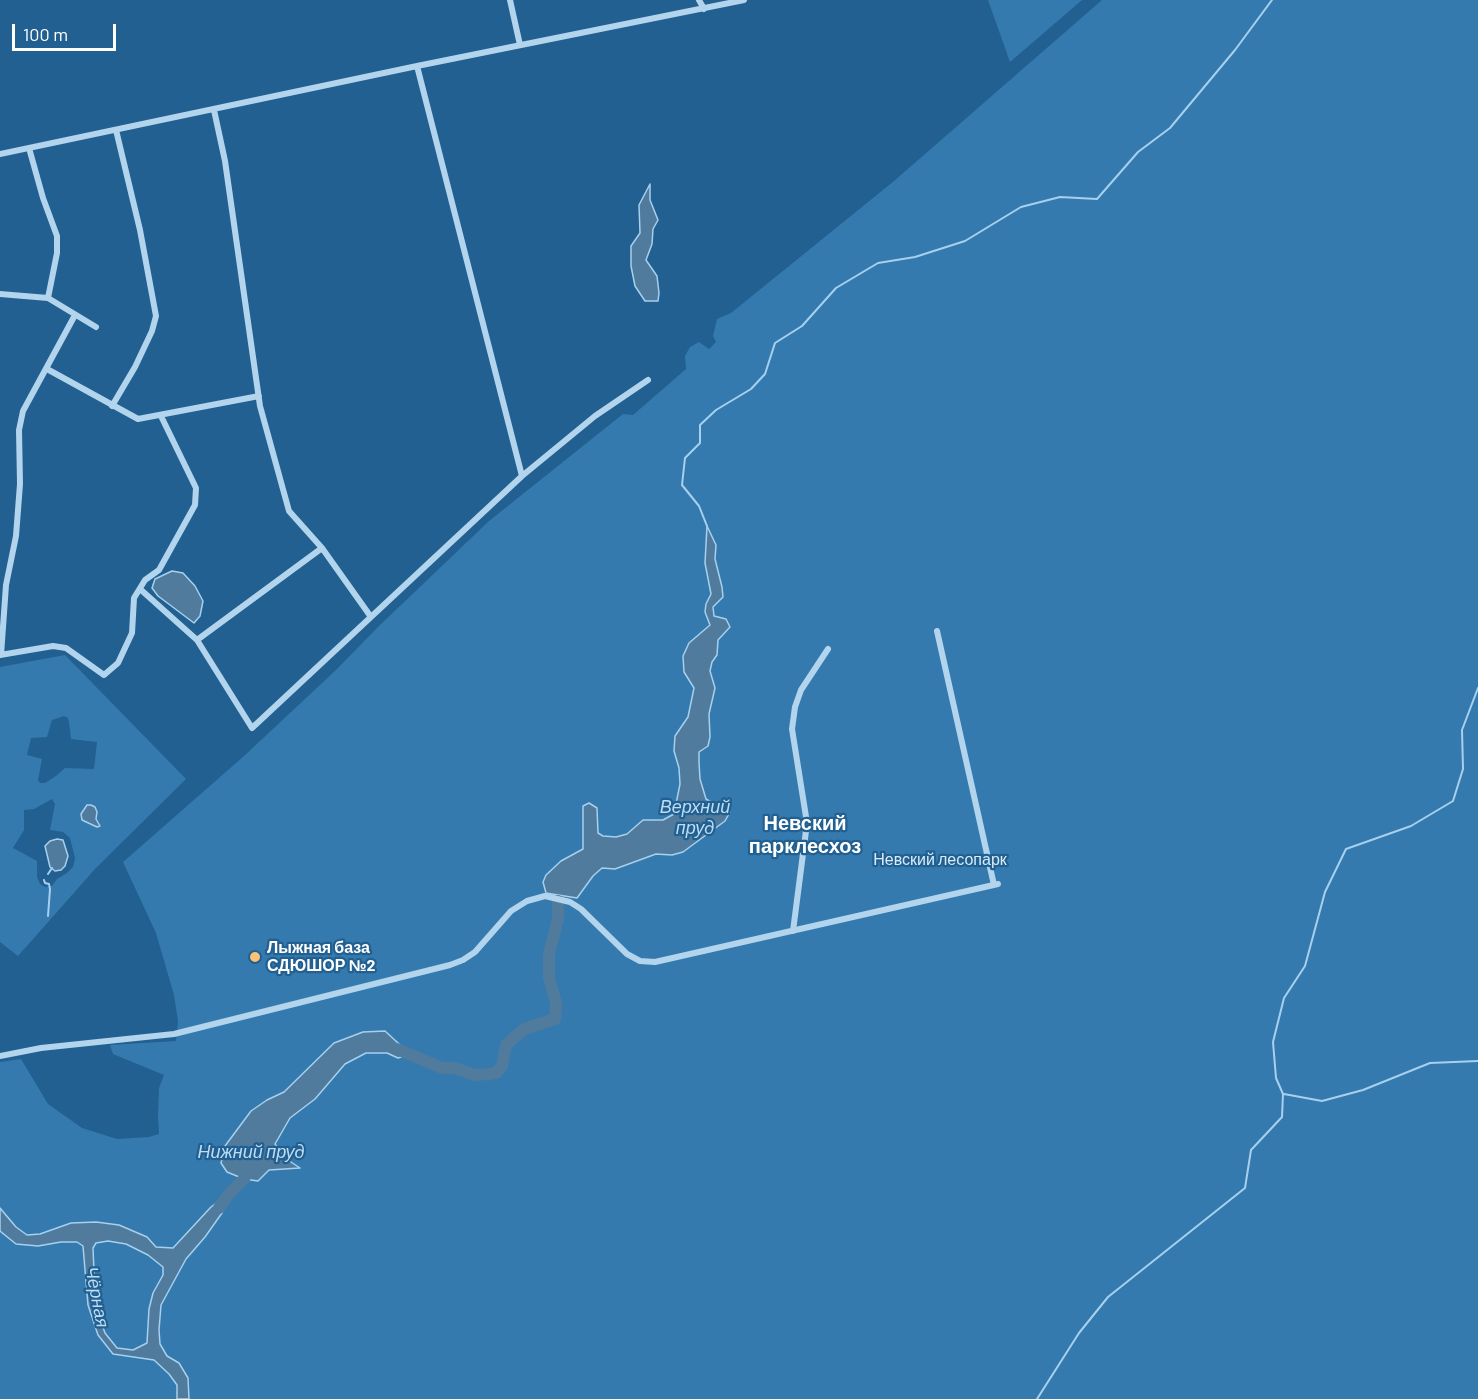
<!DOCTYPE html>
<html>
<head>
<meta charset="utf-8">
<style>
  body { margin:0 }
  #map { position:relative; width:1478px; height:1399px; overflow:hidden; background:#216091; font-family:Barlow,sans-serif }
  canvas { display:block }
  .scale { position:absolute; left:12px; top:24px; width:104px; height:27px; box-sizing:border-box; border:3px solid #fff; border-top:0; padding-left:8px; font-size:18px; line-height:21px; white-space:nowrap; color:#fff; -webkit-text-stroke:4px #216091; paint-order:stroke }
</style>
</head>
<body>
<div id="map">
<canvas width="1478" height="1399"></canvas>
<div class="scale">100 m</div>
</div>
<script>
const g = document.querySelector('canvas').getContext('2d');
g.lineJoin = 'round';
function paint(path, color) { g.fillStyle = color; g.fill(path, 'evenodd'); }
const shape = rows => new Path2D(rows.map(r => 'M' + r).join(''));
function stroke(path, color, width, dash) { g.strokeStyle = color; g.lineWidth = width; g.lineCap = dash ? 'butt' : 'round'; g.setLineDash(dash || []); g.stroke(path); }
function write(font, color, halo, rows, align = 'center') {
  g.font = font + ' Barlow,sans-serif'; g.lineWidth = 4.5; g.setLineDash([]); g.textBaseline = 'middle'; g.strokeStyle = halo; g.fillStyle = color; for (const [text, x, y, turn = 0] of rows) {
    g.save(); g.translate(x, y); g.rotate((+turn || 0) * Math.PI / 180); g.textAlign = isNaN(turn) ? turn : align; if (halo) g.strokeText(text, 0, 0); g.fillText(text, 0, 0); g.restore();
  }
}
const green = shape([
  [988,0,1082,0,1010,62],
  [1102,0,1478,0,1478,1399,0,1399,0,1062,21,1059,48,1104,82,1128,117,1139,149,1137,159,1134,158,1115,159,1088,164,1075,113,1054,110,1045,176,1041,178,1021,174,995,156,933,123,862,244,756,336,670,379,626,489,521,623,414,633,415,686,369,685,356,690,347,699,342,709,349,716,342,713,336,717,319,731,313,894,181],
  [65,655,186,779,95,869,18,956,0,942,0,667],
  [64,716,68,718,69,722,71,739,97,742,94,769,65,768,56,776,45,783,40,783,38,780,42,759,27,755,31,738,47,737,52,720],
  [52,799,55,804,50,830,63,832,70,838,75,858,73,867,67,873,57,879,52,886,45,887,40,884,37,877,37,861,13,848,24,830,24,810,34,809]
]);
const water = shape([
  [650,184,650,200,658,220,653,229,652,244,646,260,657,276,659,293,658,301,645,301,635,286,631,266,631,246,640,233,639,205,650,184],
  [707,526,716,545,715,559,722,587,723,597,713,607,714,616,726,619,730,627,718,640,717,655,712,662,710,671,715,688,709,714,710,737,708,746,699,752,699,762,700,779,706,799,716,805,727,804,730,812,725,821,683,852,672,855,656,854,615,869,602,868,593,876,577,898,546,893,543,882,546,875,561,861,583,849,583,806,589,803,597,808,598,833,603,836,616,837,627,834,643,820,663,820,674,814,680,784,679,768,674,751,675,736,688,717,694,688,684,672,683,656,689,643,710,625,705,612,706,604,711,594,705,563,707,526],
  [172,571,183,573,195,586,203,601,200,616,194,623,158,596,152,588,155,579,172,571],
  [87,805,91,805,95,807,97,812,96,819,100,826,97,827,82,820,81,814,87,805],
  [57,839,63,840,68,856,65,866,61,870,55,871,50,867,45,846,50,841,57,839],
  [385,1031,410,1054,398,1058,387,1053,366,1053,345,1064,315,1099,290,1118,275,1144,285,1158,300,1168,269,1170,258,1181,244,1179,227,1172,221,1163,225,1146,251,1111,267,1100,284,1092,334,1043,363,1032,385,1031],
  [229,1194,222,1213,205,1237,186,1259,161,1305,159,1330,160,1344,167,1356,179,1363,188,1378,189,1399,177,1399,177,1385,169,1374,154,1360,113,1354,98,1335,88,1305,83,1246,77,1242,61,1242,38,1246,16,1244,0,1231,0,1208,16,1227,27,1235,40,1234,71,1223,96,1222,119,1225,147,1237,156,1247,173,1248,211,1207,229,1194],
  [108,1241,126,1244,148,1255,163,1267,163,1275,153,1293,149,1309,147,1343,133,1350,117,1348,105,1333,100,1319,95,1294,93,1248,96,1243,108,1241]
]);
const stream = shape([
  [707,526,699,506,682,485,685,458,700,443,700,425,716,410,751,389,765,374,775,343,802,326,836,288,878,263,915,257,965,241,1021,207,1060,197,1097,199,1138,152,1170,128,1235,50,1272,0],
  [48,874,52,868],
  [44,880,45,883,49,884,50,889,48,916],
  [1284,1094,1322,1101,1363,1090,1430,1063,1478,1061],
  [1037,1399,1079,1333,1108,1297,1245,1188,1251,1150,1282,1117,1283,1094,1276,1078,1273,1042,1284,998,1305,966,1325,892,1346,849,1411,826,1453,801,1463,769,1462,730,1478,688]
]);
const river = shape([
  [397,1049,442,1068,455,1068,474,1075,489,1074,496,1073,502,1066,506,1045,524,1029,555,1019,556,1003,549,978,549,954,558,919,558,901],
  [219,1208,229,1194,244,1179,249,1164]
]);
const street = shape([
  [510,0,520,45],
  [699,0,704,9],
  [417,66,522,476],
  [214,110,225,161,260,406,289,511,322,548,371,617],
  [29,148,43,198,57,236,57,253,48,298],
  [0,154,417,66,744,0],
  [0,294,48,298,96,327],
  [47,369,138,419,259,396],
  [112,406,135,367,152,331,156,316,140,230,116,130],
  [140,589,197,640,252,728,522,476,595,416,648,380],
  [937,631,994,885],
  [197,640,322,548],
  [0,655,53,646,66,648,104,675,118,663,132,633,134,598,145,580,159,570,195,505,196,488,161,416],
  [1,655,6,585,16,536,20,484,19,430,23,411,75,315],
  [793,931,807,823,792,729,795,707,801,690,828,649],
  [0,1056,41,1048,174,1034,450,965,463,960,475,952,511,911,527,901,545,896,570,902,581,909,627,954,640,961,655,962,998,884]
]);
const markers = [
  [255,957,6,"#f9c274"]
];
const parkNames = [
  ["Невский лесопарк",940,860]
];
const poiNames = [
  ["Лыжная база",267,948],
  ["СДЮШОР №2",267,966]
];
const waterNames = [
  ["Верхний",695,807],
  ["пруд",695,828],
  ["Нижний пруд",251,1152],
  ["Чёрная",97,1297,79]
];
const quarterNames = [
  ["Невский",805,823],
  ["парклесхоз",805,846]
];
paint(green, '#357aae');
paint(water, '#507b9d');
stroke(water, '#a6d0ee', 1.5);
stroke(stream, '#a6d0ee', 2);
stroke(river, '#507b9d', 12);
stroke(street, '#b2d4ed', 6);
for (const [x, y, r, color] of markers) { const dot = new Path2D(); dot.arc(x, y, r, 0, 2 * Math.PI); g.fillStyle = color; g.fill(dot); stroke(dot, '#216091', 2); }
write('16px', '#d8ebf9', '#216091', parkNames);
write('bold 16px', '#fff', '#216091', poiNames, 'left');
write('italic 18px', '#beddf4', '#216091', waterNames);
write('bold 20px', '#fff', '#216091', quarterNames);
</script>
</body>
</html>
